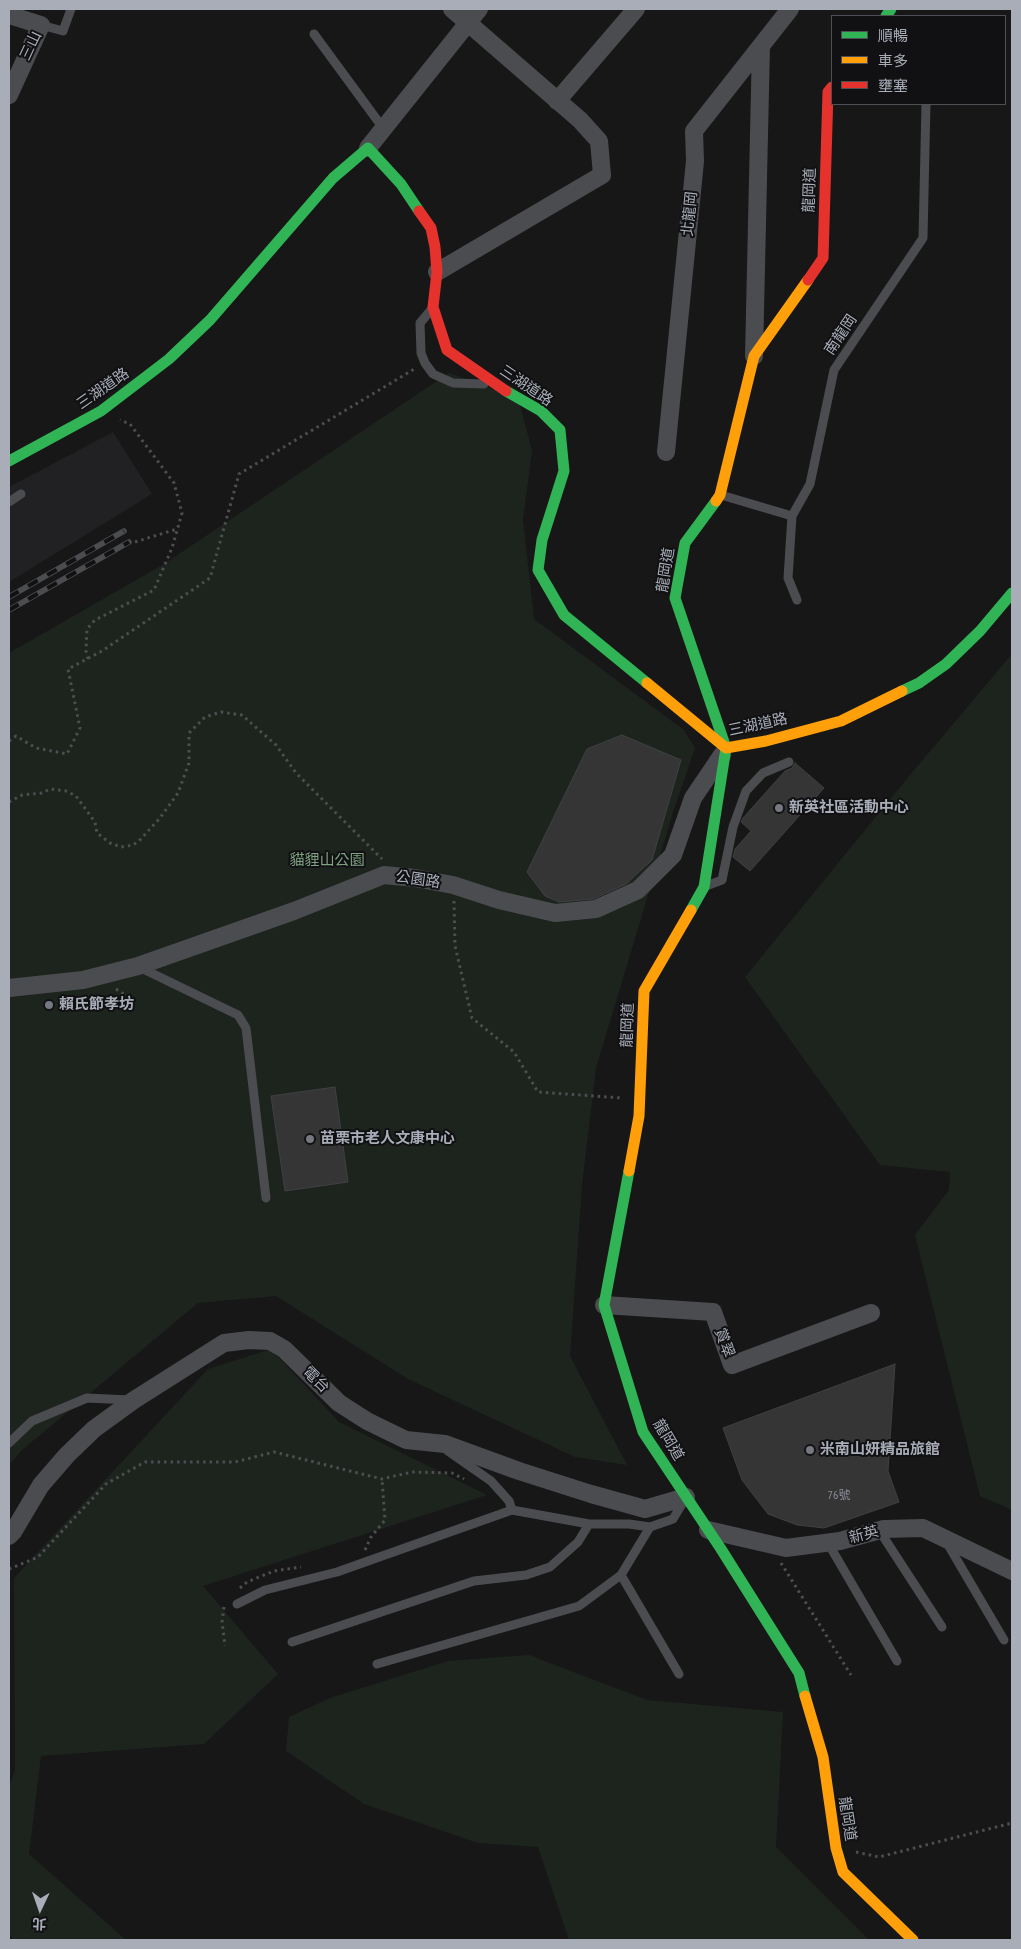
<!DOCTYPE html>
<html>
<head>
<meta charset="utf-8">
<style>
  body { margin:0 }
  #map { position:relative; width:1021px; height:1949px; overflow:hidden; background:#171717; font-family:"PT Sans Narrow","Noto Sans TC",sans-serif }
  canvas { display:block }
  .frame { position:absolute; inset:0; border:10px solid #a8adb8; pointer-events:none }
  .legend { position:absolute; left:831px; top:15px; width:175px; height:90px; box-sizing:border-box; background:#111113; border:1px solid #4d4f55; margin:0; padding:6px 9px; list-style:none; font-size:15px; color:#a8adb8 }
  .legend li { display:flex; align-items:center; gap:10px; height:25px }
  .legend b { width:25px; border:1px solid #4d4f55 }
  .north { position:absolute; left:15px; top:1884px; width:50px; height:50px; -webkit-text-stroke:4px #111113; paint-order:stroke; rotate:183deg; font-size:14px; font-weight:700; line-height:20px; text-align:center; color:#a8adb8 }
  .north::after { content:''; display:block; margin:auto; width:18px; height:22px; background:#a8adb8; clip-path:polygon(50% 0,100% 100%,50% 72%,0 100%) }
</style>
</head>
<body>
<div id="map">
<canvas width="1021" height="1949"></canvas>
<div class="frame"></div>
<ul class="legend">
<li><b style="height:6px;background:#30b455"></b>順暢</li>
<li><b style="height:6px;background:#ff9f0a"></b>車多</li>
<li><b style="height:6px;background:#e5322d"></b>壅塞</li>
</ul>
<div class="north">北</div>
</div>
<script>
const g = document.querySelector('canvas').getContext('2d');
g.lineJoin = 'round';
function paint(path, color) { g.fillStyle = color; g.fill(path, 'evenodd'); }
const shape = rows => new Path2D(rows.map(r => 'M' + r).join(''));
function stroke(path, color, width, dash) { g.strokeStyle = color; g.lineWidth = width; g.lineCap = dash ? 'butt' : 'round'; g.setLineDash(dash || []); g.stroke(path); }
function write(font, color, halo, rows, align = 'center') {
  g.font = font + ' "PT Sans Narrow","Noto Sans TC",sans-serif'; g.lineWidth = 4; g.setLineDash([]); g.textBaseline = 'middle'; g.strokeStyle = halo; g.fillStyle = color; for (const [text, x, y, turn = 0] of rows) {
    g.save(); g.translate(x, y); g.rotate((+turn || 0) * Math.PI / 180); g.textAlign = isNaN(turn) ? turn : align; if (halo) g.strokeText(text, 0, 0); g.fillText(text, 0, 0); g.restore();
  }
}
const built = shape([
  [113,432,152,494,9,582,9,487]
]);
const green = shape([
  [449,373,518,398,532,450,523,520,534,619,684,730,695,748,674,809,596,1068,582,1185,570,1356,627,1465,575,1457,408,1379,276,1296,198,1303,22,1450,9,1465,9,653,164,564],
  [1012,654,1012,1510,980,1496,915,1235,949,1190,950,1172,880,1165,745,977,910,775],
  [271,1349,339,1422,487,1495,203,1586,278,1674,204,1744,41,1756,29,1854,126,1940,14,1940,9,1935,9,1787,15,1770,14,1578,208,1369],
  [529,1655,647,1700,783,1712,776,1847,869,1940,569,1940,538,1847,478,1843,364,1804,286,1751,289,1717,330,1698,448,1661]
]);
const building = shape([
  [622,735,681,760,652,860,626,884,593,899,559,902,545,896,527,872,587,749,622,735],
  [795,763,824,788,750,871,733,857,735,849,751,831,741,822,743,818,785,771,792,768,795,763],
  [335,1087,348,1182,285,1191,271,1096,335,1087],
  [895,1364,888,1471,899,1502,824,1528,797,1525,768,1514,742,1480,723,1428,895,1364]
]);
const path = shape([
  [135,542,177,529],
  [88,659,86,651,87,629,95,620,154,590,172,548,182,513,174,483,130,424,120,420],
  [9,741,16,736,36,748,67,754,80,728,68,669,102,651,210,578,239,474,416,368],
  [9,802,22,795,42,793,50,789,66,791,76,796,95,822,97,833,110,843,121,847,133,845,139,841,160,818,178,793,189,763,189,733,205,717,221,712,242,715,260,731,276,745,296,773,382,859],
  [454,901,455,946,472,1018,514,1052,538,1092,622,1098],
  [116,989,134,1001],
  [365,1550,371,1537,385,1520,382,1479],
  [781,1563,851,1675],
  [9,1569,38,1557,106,1484,145,1462,235,1462,274,1452,382,1479,412,1472,452,1473,464,1479],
  [240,1588,247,1582,274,1571,301,1567],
  [224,1607,222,1622,225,1646],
  [856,1852,879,1857,1012,1823]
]);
const lane = shape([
  [41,25,63,31,71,9],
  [314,34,383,128],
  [431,310,420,323,421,353,425,363,433,374,453,383,484,384],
  [721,495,792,516,810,484,834,370,923,238,926,104],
  [9,502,21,494],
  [792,516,788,578,797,600],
  [706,886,722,880,733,827,746,791,763,773,789,762],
  [139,967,238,1015,246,1028,266,1198],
  [9,1443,32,1421,87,1398,130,1400],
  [512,1510,589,1524,629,1524,650,1527,673,1519,685,1499],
  [879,1530,942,1627],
  [828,1543,897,1661],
  [947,1543,1004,1640],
  [621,1575,679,1674],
  [237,1604,265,1590,337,1572,512,1510,509,1501,491,1481,448,1451],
  [292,1642,474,1581,526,1575,550,1567,578,1542,589,1524],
  [377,1664,579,1606,621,1575,650,1527]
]);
const street = shape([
  [9,15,41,25,9,95],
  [557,101,636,9],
  [368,148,479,9],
  [437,272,602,175,599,141,580,120,452,9],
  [754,356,761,46],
  [666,452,695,161,694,131,790,9],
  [9,988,83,980,138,966,294,911,384,875,415,878,453,885,499,900,555,913,596,909,638,890,673,855,693,798,722,755],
  [604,1305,713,1312,732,1365,871,1313],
  [708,1530,786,1548,840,1541,884,1529,923,1528,1012,1571],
  [9,1536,13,1532,41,1485,67,1455,94,1429,134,1400,224,1343,249,1340,270,1341,284,1349,339,1403,367,1421,406,1440,445,1444,519,1471,591,1494,645,1509,686,1497]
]);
const fast = shape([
  [886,16,891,9],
  [506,391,541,411,560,430,564,471,542,540,538,570,564,615,647,683],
  [9,461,101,411,169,359,210,320,333,178,368,148,401,184,419,211],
  [902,691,919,683,946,664,980,631,1012,593],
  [691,910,704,887,726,748,675,598,685,543,716,501],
  [629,1171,604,1305,643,1432,721,1549,799,1673,805,1696]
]);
const slow = shape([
  [716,501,720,495,754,356,808,280],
  [647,683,726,748,766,741,841,721,902,691],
  [629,1171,639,1116,644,991,691,910],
  [805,1696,823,1757,836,1848,843,1872,913,1940]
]);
const jam = shape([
  [419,211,431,228,435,247,437,272,433,307,447,350,506,391],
  [808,280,823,258,828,92,832,87]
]);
const rail = shape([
  [9,597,124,531],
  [9,610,129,542]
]);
const markers = [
  [779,808,5,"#757880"],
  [49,1005,5,"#757880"],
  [310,1139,5,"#757880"],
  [810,1450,5,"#757880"]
];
const numberNames = [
  ["76號",839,1496]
];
const streetNames = [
  ["三山",31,46,-65],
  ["龍岡道",810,190,-88],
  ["北龍岡",690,214,-84],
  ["南龍岡",841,335,-56],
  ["三湖道路",526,386,34],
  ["三湖道路",103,389,-35],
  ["龍岡道",666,570,-81],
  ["三湖道路",758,725,-12],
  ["公園路",418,880,8],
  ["龍岡道",628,1025,-88],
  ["賞翠",724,1343,70],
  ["電台",316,1380,45],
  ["龍岡道",668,1440,59],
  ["新英",864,1535,-15],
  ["龍岡道",847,1819,81]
];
const poiNames = [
  ["新英社區活動中心",789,808],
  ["賴氏節孝坊",59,1005],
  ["苗栗市老人文康中心",320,1139],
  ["米南山妍精品旅館",820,1450]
];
const parkNames = [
  ["貓貍山公園",327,861]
];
paint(built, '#212123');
paint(green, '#1d241e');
paint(building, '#353536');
stroke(building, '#3f4043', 1);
stroke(path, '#4d4e52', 3, [2.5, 4]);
stroke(lane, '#4b4c50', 9);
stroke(street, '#4b4c50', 18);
stroke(fast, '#30b455', 11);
stroke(slow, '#ff9f0a', 11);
stroke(jam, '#e5322d', 11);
stroke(rail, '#4b4c4f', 5.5);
stroke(rail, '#111113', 4, [11]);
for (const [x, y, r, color] of markers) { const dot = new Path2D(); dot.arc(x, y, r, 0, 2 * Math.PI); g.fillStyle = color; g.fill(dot); stroke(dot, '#111113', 2); }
write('12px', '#8b8f98', null, numberNames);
write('15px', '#a8adb8', '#111113', streetNames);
write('bold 15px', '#a8adb8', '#111113', poiNames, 'left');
write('15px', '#7fa381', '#111113', parkNames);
</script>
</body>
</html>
